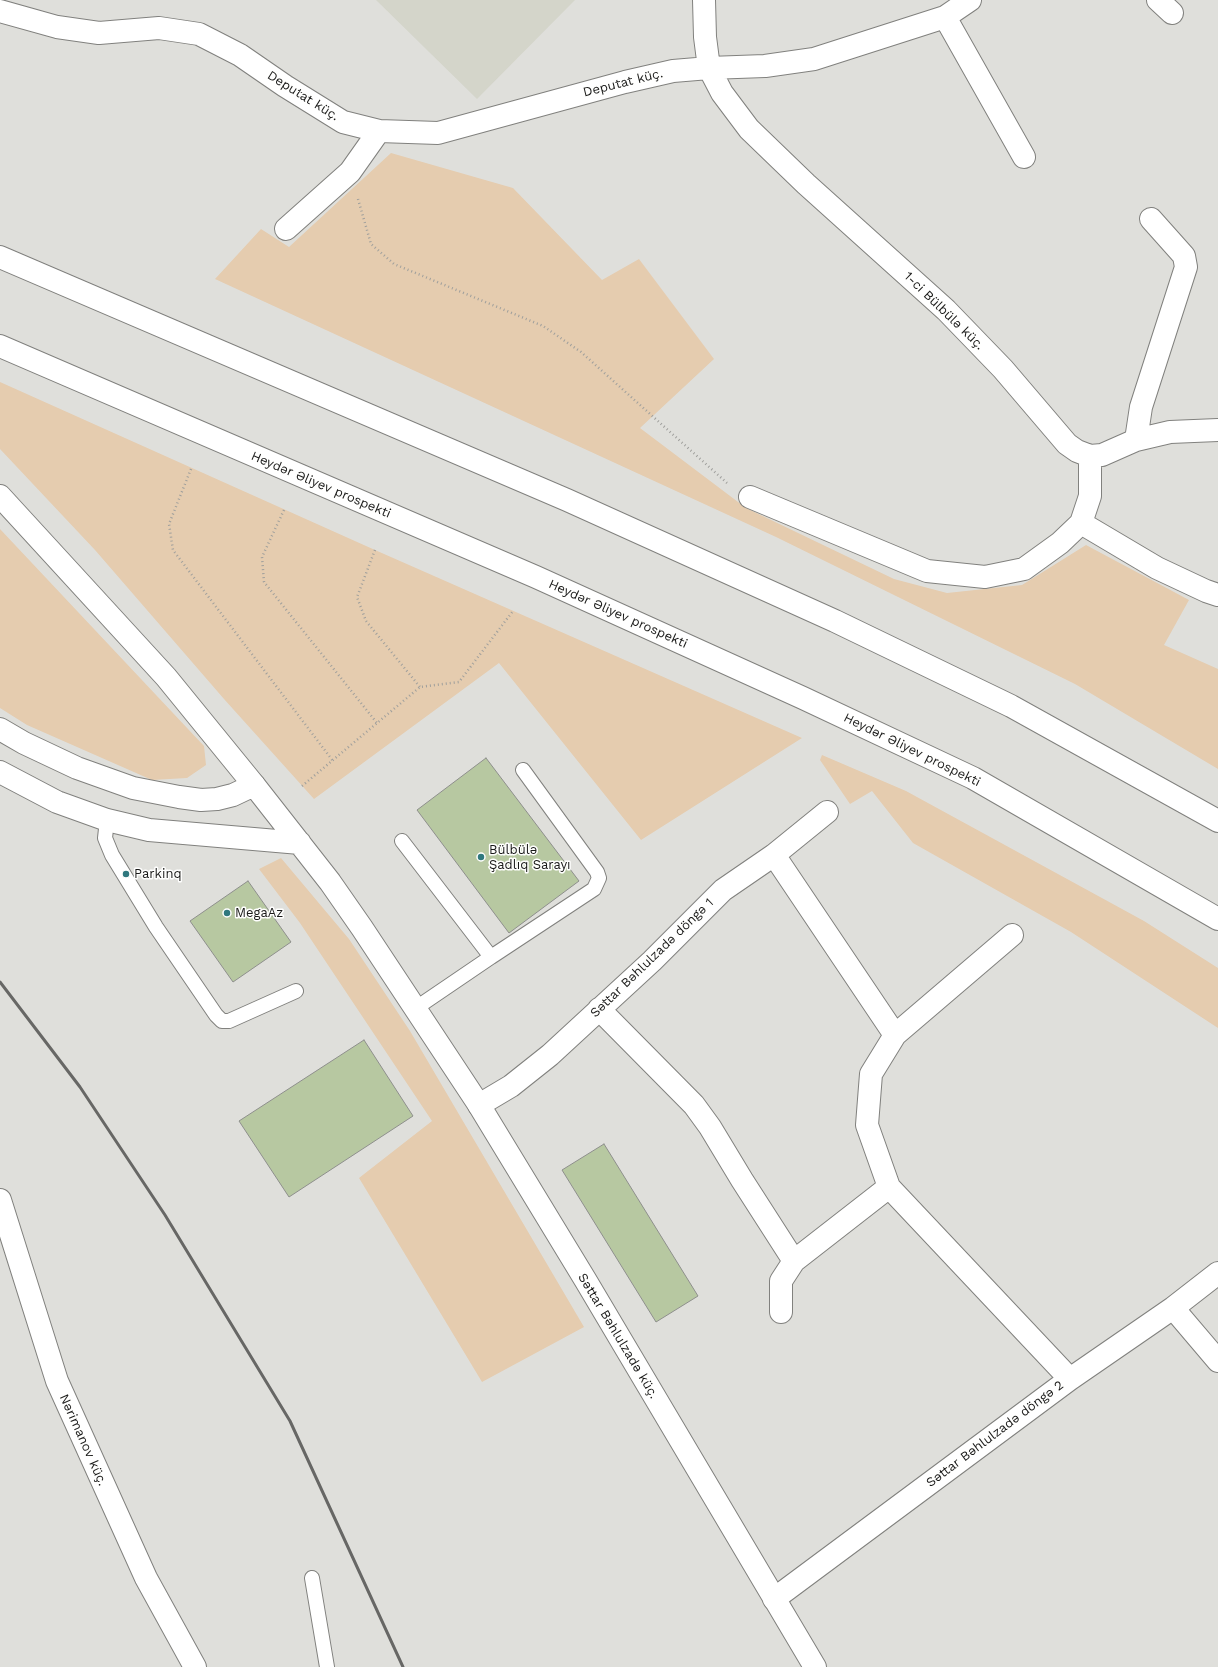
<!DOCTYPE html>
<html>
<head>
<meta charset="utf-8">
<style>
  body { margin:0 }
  canvas { display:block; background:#dfdfdb }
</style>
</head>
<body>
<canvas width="1218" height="1667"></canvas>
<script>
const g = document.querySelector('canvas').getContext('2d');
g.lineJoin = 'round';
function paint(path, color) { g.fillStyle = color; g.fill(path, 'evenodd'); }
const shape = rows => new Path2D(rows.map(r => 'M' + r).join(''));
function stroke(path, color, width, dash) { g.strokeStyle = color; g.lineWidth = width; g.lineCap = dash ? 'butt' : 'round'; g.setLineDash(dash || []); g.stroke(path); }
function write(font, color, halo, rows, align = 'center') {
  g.font = font + ' "Work Sans",sans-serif'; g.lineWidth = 3; g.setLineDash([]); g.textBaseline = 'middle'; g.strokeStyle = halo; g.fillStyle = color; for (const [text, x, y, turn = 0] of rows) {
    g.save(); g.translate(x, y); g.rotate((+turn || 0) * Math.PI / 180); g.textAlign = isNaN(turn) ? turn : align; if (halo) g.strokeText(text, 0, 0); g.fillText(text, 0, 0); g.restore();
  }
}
const built = shape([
  [376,0,575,0,477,99]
]);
const green = shape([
  [391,153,513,188,602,280,639,259,714,359,640,428,746,508,894,579,947,593,1022,585,1086,545,1189,600,1164,645,1218,669,1218,769,1075,684,776,537,215,279,261,229,289,247],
  [0,382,375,550,802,738,641,840,499,663,314,799,224,699,95,550,0,449],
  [0,529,204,746,206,765,187,778,152,780,27,725,0,708],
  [822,755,906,791,1144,921,1218,968,1218,1028,1071,932,913,843,872,791,850,804,820,760],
  [281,858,349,939,410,1031,584,1327,482,1382,359,1178,432,1121,300,923,259,869]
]);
const building = shape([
  [486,758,579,881,509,933,417,810,486,758],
  [248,881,291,942,233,982,190,921,248,881],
  [364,1040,413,1116,289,1197,239,1121,364,1040],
  [604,1144,698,1296,656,1322,562,1170,604,1144]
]);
const path = shape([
  [358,199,371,244,394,264,543,326,581,352,727,483],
  [191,469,169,524,173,550,333,761],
  [284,510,262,557,264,582,377,723],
  [375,550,357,597,366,621,420,687],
  [302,786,420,687,459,682,513,611]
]);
const service = shape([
  [107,820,105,838,112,855,156,927,216,1015,222,1021,229,1021,296,991],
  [402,841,491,957,416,1008],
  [491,957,594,889,599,878,597,872,523,770],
  [312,1578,327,1667]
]);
const minor = shape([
  [704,0,705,37,709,68,722,93,749,129,806,184,946,310,1003,369,1067,444,1077,451,1090,456,1102,455,1136,440,1170,432,1218,430],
  [1158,0,1172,13],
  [0,11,57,27,99,33,159,28,199,34,240,55,285,86,343,122,379,131,438,133,625,82,673,71,709,68,765,66,814,59,945,17,970,0],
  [945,17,1024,157],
  [286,229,350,172,379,131],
  [1136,440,1141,407,1186,267,1184,256,1151,219],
  [750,497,927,571,985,577,1024,569,1060,543,1081,523,1090,496,1090,456],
  [1081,523,1157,568,1206,591,1218,595],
  [774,855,895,1035,1012,935],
  [599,1009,694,1105,710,1127,742,1180,794,1261],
  [895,1035,871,1074,867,1125,889,1187,1070,1379],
  [479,1105,511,1086,550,1055,652,961,723,890,774,855,827,812],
  [0,1200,57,1381,146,1578,195,1667],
  [1173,1308,1218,1361],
  [781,1312,781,1281,794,1261,889,1187],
  [774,1599,1070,1379,1173,1308,1218,1273]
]);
const secondary = shape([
  [0,729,24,743,77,768,133,788,179,797,201,800,217,799,233,795,254,785,330,882,362,928,479,1105,586,1281,815,1667],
  [0,772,57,802,107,820,149,830,300,843]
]);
const motorway = shape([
  [0,257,567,500,835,621,1011,706,1218,821],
  [0,346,536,577,803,698,973,778,1218,919],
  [0,496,166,677,254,785]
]);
const rail = shape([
  [0,982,80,1087,165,1215,290,1421,403,1667]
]);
const markers = [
  [481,857,4,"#2f787e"],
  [126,874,4,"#2f787e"],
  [227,913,4,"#2f787e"]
];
const streetNames = [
  ["Deputat küç.",623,83,-14],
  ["Deputat küç.",303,96,32],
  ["1-ci Bülbülə küç.",944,311,44],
  ["Heydər Əliyev prospekti",321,485,23],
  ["Heydər Əliyev prospekti",618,614,24],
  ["Heydər Əliyev prospekti",912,750,26],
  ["Səttar Bəhlulzadə döngə 1",652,958,-44],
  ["Səttar Bəhlulzadə küç.",618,1336,59],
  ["Səttar Bəhlulzadə döngə 2",995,1434,-37],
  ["Nərimanov küç.",83,1440,66]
];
const poiNames = [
  ["Bülbülə",489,850],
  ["Şadlıq Sarayı",489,865],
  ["Parkinq",134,874],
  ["MegaAz",235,913]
];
paint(built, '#d4d5ca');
paint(green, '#e5ccaf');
paint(building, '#b7c8a1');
stroke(building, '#8e8f8c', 1);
stroke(service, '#81817e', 16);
stroke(minor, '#81817e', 24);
stroke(secondary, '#81817e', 24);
stroke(motorway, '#81817e', 24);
stroke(path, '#9f9f9c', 2.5, [1, 3]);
stroke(service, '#fff', 14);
stroke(minor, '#fff', 22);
stroke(secondary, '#fff', 22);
stroke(motorway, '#fff', 22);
stroke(rail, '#676765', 3);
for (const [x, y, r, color] of markers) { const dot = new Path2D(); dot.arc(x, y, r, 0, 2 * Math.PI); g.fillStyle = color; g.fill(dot); stroke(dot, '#fffffe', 1.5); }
write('13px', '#1a1a19', '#fffffe', streetNames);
write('13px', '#1a1a19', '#fffffe', poiNames, 'left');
</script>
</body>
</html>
